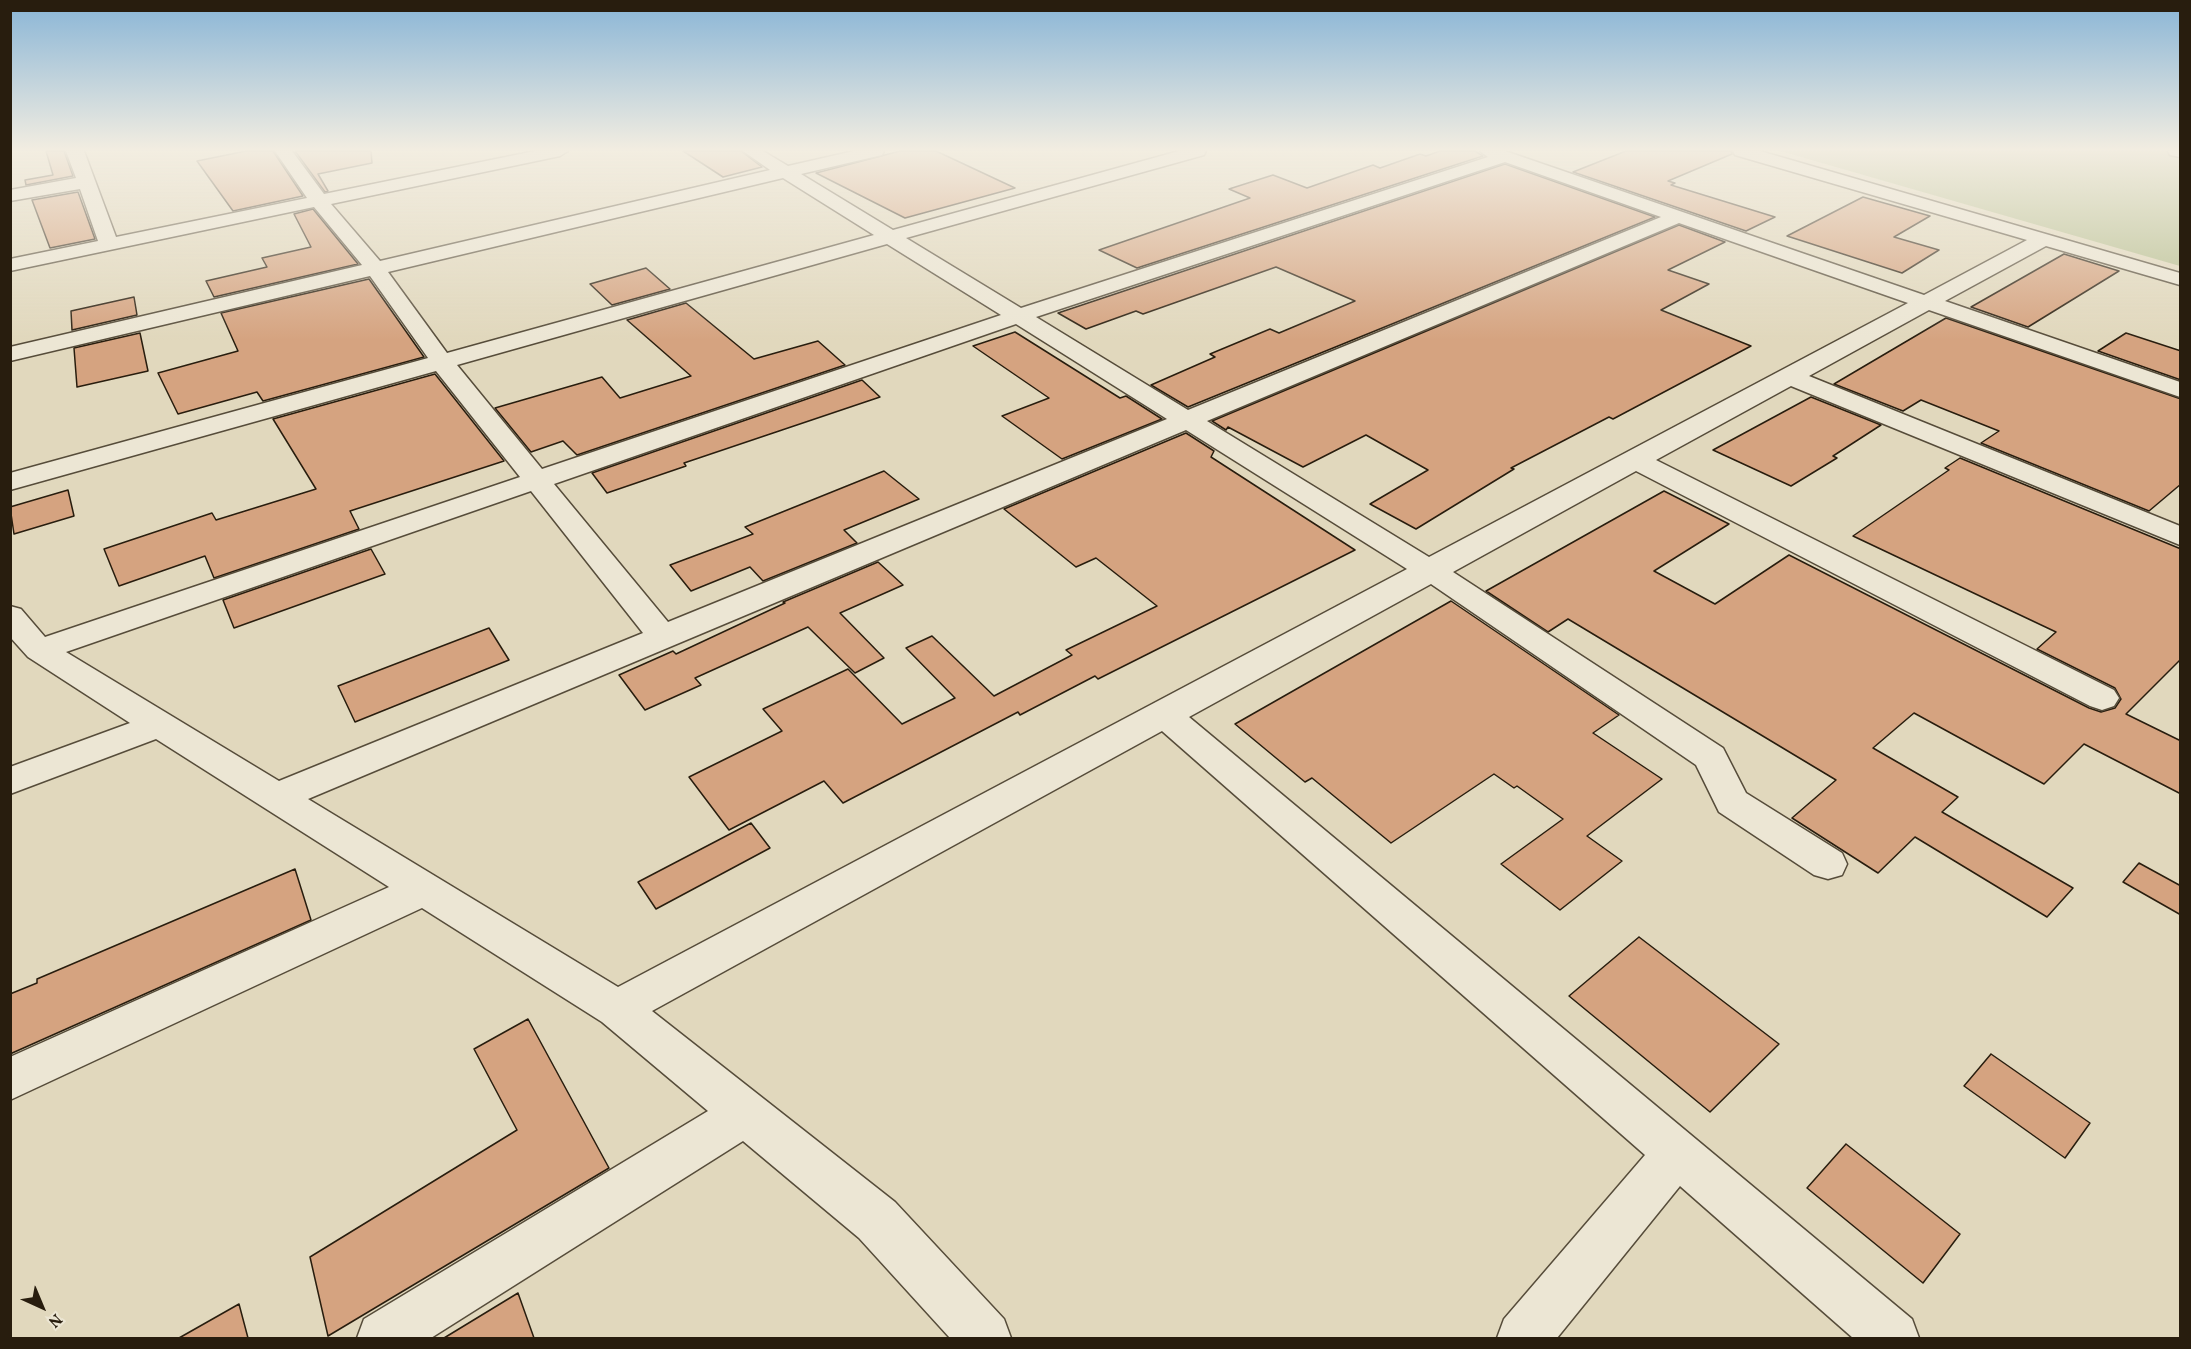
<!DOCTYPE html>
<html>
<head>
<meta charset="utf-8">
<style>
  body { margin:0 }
  #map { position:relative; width:2191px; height:1349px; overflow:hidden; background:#e1d8bd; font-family:Vollkorn,serif }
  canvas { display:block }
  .frame { position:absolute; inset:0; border:12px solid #281d0e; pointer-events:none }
  .north { position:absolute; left:12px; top:1277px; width:60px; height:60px; -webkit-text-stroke:4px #ece6d4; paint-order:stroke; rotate:136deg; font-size:16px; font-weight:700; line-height:24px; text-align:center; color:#281d0e }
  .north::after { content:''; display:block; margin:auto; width:21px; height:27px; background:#281d0e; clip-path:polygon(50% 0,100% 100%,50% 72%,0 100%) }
</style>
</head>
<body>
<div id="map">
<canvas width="2191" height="1349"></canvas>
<div class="frame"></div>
<div class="north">N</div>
</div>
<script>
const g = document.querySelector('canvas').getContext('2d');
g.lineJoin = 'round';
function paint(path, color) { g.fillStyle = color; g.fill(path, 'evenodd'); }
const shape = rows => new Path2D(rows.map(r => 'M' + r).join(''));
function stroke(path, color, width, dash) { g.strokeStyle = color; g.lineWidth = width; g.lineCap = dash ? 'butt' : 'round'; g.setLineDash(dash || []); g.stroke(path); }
const green = shape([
  [1780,151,2168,151,2180,154,2180,266]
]);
const building = shape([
  [46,151,64,151,73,176,26,185,25,180,53,175,46,151],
  [246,151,273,151,303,196,233,211,197,161,246,151],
  [295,151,371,151,372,163,318,174,328,191,325,192,295,151],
  [683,151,741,151,762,167,723,177,683,151],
  [900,151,936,151,1015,188,905,218,816,173,900,151],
  [1440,151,1475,151,1483,156,1137,268,1099,250,1250,198,1229,189,1273,175,1307,188,1373,165,1380,168,1420,154,1426,156,1440,151],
  [1626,151,1731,151,1732,154,1668,181,1675,183,1671,185,1775,217,1746,231,1573,172,1626,151],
  [1505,164,1655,217,1188,407,1151,385,1215,357,1210,354,1270,329,1279,333,1355,301,1276,267,1143,314,1136,311,1086,329,1058,313,1505,164],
  [78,192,95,239,50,248,32,200,78,192],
  [1863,197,1930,216,1894,237,1939,250,1902,273,1787,236,1863,197],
  [313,209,358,264,214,297,206,281,267,267,262,258,311,247,294,214,313,209],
  [1679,225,1725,242,1668,270,1709,284,1661,310,1751,346,1613,419,1609,417,1511,468,1514,469,1416,529,1370,504,1428,470,1366,435,1303,467,1228,427,1226,430,1212,421,1679,225],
  [2064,254,2119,271,2028,327,1971,307,2064,254],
  [646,268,670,289,612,305,590,284,646,268],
  [369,279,424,357,263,401,257,392,178,414,158,373,238,351,221,313,369,279],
  [134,297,137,315,72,330,71,311,134,297],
  [686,303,754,359,818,341,845,365,577,455,563,441,531,452,495,408,602,377,620,398,691,376,627,320,686,303],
  [1946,318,2181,399,2181,484,2149,511,1981,443,1999,431,1921,400,1903,411,1834,384,1946,318],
  [1015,332,1120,398,1126,396,1162,419,1062,459,1002,416,1049,398,973,346,1015,332],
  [140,333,148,371,77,387,74,348,140,333],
  [2126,333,2181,351,2181,380,2098,351,2126,333],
  [435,374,504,461,350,511,359,529,214,578,205,556,119,586,104,549,212,513,216,520,316,489,273,419,435,374],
  [862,380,880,397,684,463,686,466,607,493,592,473,862,380],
  [1811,397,1881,425,1833,456,1837,458,1791,486,1713,450,1811,397],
  [1186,433,1214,451,1211,457,1355,550,1098,679,1095,676,1020,715,1018,712,843,803,824,781,729,830,689,777,782,731,763,709,848,669,902,724,955,698,906,648,932,636,994,696,1072,655,1066,650,1157,606,1096,558,1076,567,1004,509,1186,433],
  [1960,458,2181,549,2181,659,2126,714,2181,741,2181,794,2084,744,2044,784,1914,713,1873,748,1958,797,1942,812,2073,888,2047,917,1915,837,1878,873,1792,818,1836,780,1568,619,1548,632,1486,591,1664,491,1729,524,1654,571,1715,604,1789,555,2089,708,2101,712,2115,708,2121,699,2115,688,2037,649,2056,632,1853,536,1949,470,1945,468,1960,458],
  [884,471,919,499,844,530,857,543,763,581,750,567,691,591,670,565,753,534,745,527,884,471],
  [68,490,74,516,14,534,10,507,68,490],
  [371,549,385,574,234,628,223,600,371,549],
  [878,562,903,585,840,613,884,658,855,673,808,627,695,678,701,685,645,710,619,675,673,651,676,654,785,603,783,602,878,562],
  [1451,601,1619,715,1593,733,1662,779,1587,836,1622,861,1560,910,1501,864,1563,819,1517,786,1514,788,1494,774,1391,843,1312,778,1305,782,1235,724,1451,601],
  [489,628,509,660,355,722,338,686,489,628],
  [751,823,770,848,656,909,638,882,751,823],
  [2139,863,2181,886,2181,915,2123,882,2139,863],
  [295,869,311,920,10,1054,10,994,37,983,37,979,295,869],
  [1639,937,1779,1044,1710,1112,1569,996,1639,937],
  [528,1019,609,1168,328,1336,310,1257,517,1130,474,1049,528,1019],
  [1991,1054,2090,1123,2065,1158,1964,1086,1991,1054],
  [1846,1144,1960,1234,1923,1283,1807,1188,1846,1144],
  [518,1293,534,1338,444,1338,518,1293],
  [239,1304,248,1338,179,1338,239,1304]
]);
const minor = shape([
  [66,151,84,151,116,237,307,198,275,151,292,151,324,194,535,151,568,151,560,156,331,204,380,261,770,170,743,151,763,151,788,166,854,151,884,151,882,155,801,174,893,230,1179,151,1206,151,1204,155,906,238,1021,308,1488,157,1480,151,1505,151,1924,295,2027,240,1735,155,1733,151,1760,151,2180,273,2180,285,2046,246,1945,301,2180,382,2180,397,1929,310,1809,376,2180,526,2180,545,1791,386,1656,460,2114,690,2119,698,2114,706,2102,710,2090,706,1636,471,1453,572,1723,748,1746,793,1842,853,1847,864,1842,875,1828,879,1814,875,1719,812,1696,765,1431,584,1189,717,1912,1319,1919,1338,1853,1338,1680,1186,1557,1338,1497,1338,1504,1319,1645,1155,1162,731,652,1011,895,1202,1004,1319,1011,1338,950,1338,859,1238,743,1141,431,1338,357,1338,364,1319,708,1111,602,1022,422,908,10,1100,10,1057,389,887,156,739,10,794,10,767,130,723,28,657,10,637,10,606,21,609,45,637,520,477,436,371,10,490,10,473,428,358,370,276,10,361,10,347,362,265,314,207,10,271,10,259,98,241,80,189,10,201,10,190,76,178,66,151],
  [1505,162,1661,217,1188,410,1036,317,1505,162],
  [783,178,874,235,447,353,388,272,783,178],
  [1679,223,1908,303,1429,557,1207,421,1679,223],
  [887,244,1001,315,542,469,457,365,887,244],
  [1016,324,1167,419,668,622,554,484,1016,324],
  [1186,430,1407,569,618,987,308,799,1186,430],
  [531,491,643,633,279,781,66,652,531,491],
  [2168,151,2180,151,2180,157,2170,155,2168,151]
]);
paint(green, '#b5be8f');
paint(building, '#d5a380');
stroke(building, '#281d0e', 1.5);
stroke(minor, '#564c3a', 3);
paint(minor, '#ece6d4');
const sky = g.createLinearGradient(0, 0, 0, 340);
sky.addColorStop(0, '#89b5d6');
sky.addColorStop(0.44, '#f2ede1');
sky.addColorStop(1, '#f2ede100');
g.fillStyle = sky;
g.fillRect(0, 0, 2191, 340);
</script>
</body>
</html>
